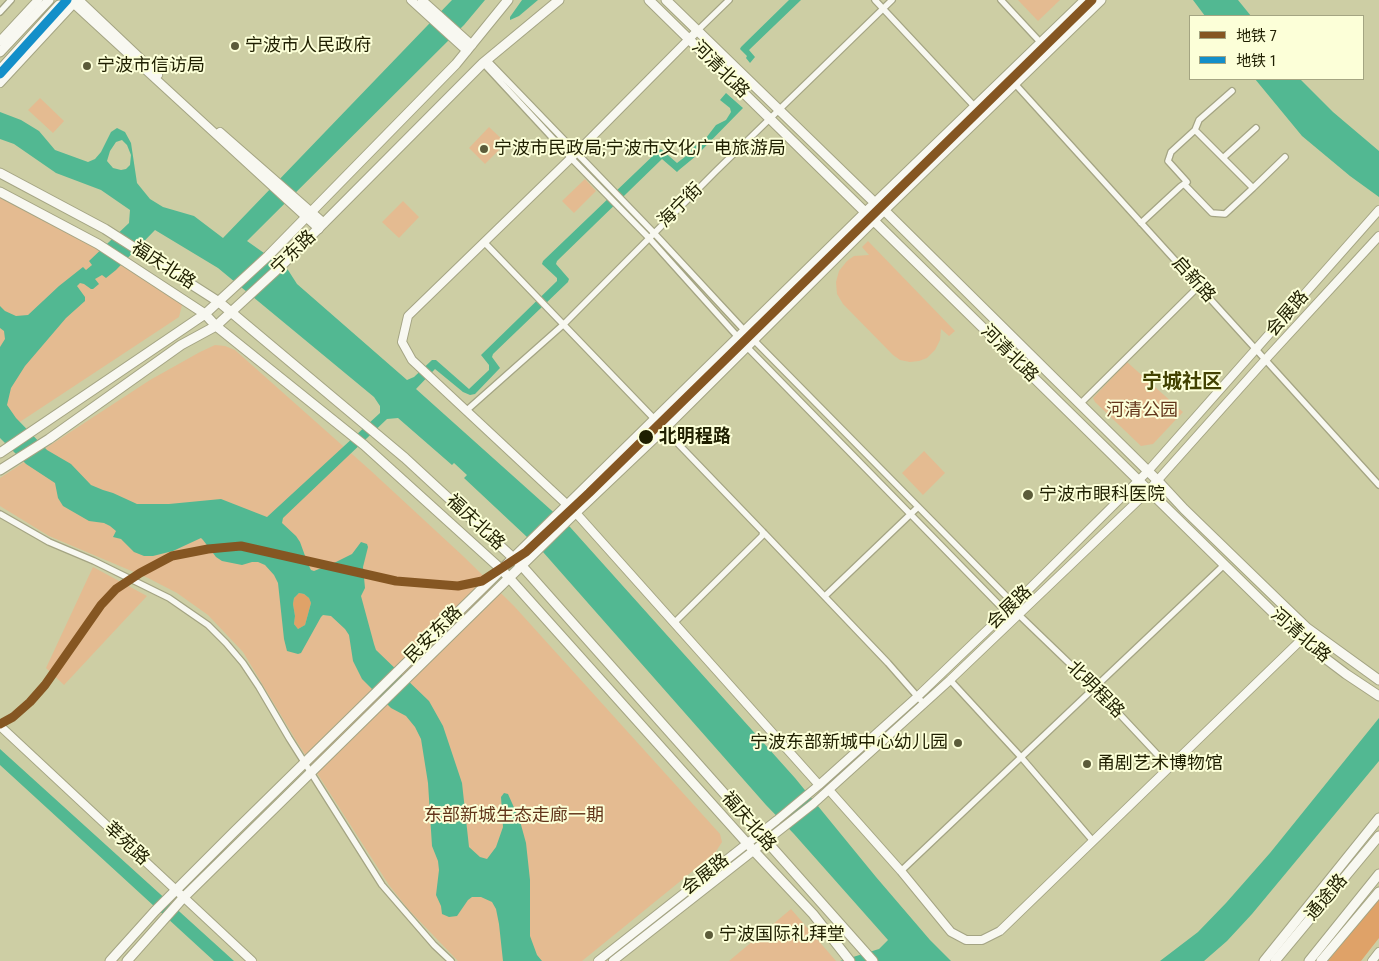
<!DOCTYPE html>
<html>
<head>
<meta charset="utf-8">
<style>
  body { margin:0 }
  #map { position:relative; width:1379px; height:961px; overflow:hidden; background:#cdcea4; font-family:"Roboto Condensed","Noto Sans SC",sans-serif }
  canvas { display:block }
  .legend { position:absolute; left:1189px; top:15px; width:175px; height:65px; box-sizing:border-box; background:#fcffd8; border:1px solid #a4a582; margin:0; padding:6px 9px; list-style:none; font-size:15px; color:#1f1f01 }
  .legend li { display:flex; align-items:center; gap:10px; height:25px }
  .legend b { width:25px; border:1px solid #a4a582 }
</style>
</head>
<body>
<div id="map">
<canvas width="1379" height="961"></canvas>
<ul class="legend">
<li><b style="height:6px;background:#855622"></b>地铁 7</li>
<li><b style="height:6px;background:#138fc9"></b>地铁 1</li>
</ul>
</div>
<script>
const g = document.querySelector('canvas').getContext('2d');
g.lineJoin = 'round';
function paint(path, color) { g.fillStyle = color; g.fill(path, 'evenodd'); }
const shape = rows => new Path2D(rows.map(r => 'M' + r).join(''));
function stroke(path, color, width, dash) { g.strokeStyle = color; g.lineWidth = width; g.lineCap = dash ? 'butt' : 'round'; g.setLineDash(dash || []); g.stroke(path); }
function write(font, color, halo, rows, align = 'center') {
  g.font = font + ' "Roboto Condensed","Noto Sans SC",sans-serif'; g.lineWidth = 4; g.setLineDash([]); g.textBaseline = 'middle'; g.strokeStyle = halo; g.fillStyle = color; for (const [text, x, y, turn = 0] of rows) {
    g.save(); g.translate(x, y); g.rotate((+turn || 0) * Math.PI / 180); g.textAlign = isNaN(turn) ? turn : align; if (halo) g.strokeText(text, 0, 0); g.fillText(text, 0, 0); g.restore();
  }
}
const green = shape([
  [1018,0,1060,0,1038,21],
  [40,98,64,121,53,133,28,110],
  [489,127,506,143,485,164,469,148],
  [585,179,596,191,574,213,562,201],
  [0,196,100,250,182,305,179,317,0,435],
  [403,201,419,217,399,238,382,222],
  [868,241,955,331,949,336,941,329,940,340,935,350,927,358,919,361,910,362,900,360,893,355,843,304,837,294,836,282,839,271,847,261,854,256,869,255,862,247],
  [215,345,225,346,235,350,370,470,463,556,514,606,720,834,722,842,715,853,582,961,458,961,408,909,389,885,297,742,243,652,208,615,177,593,148,578,49,536,0,506,0,478,150,380,200,352],
  [1127,362,1183,412,1153,444,1141,446,1095,402,1093,398],
  [924,451,945,473,923,495,902,473],
  [93,567,147,596,64,685,46,668],
  [791,909,836,961,729,961]
]);
const forest = shape([
  [299,593,304,594,309,598,311,603,305,625,298,629,294,624,295,616,293,604,294,598],
  [1379,898,1379,938,1361,961,1328,961]
]);
const water = shape([
  [452,0,485,0,464,25,247,241,288,270,297,284,407,380,414,377,432,360,436,360,469,389,489,370,489,365,481,355,557,281,557,278,542,264,543,261,659,150,661,149,677,163,690,153,691,150,701,140,706,138,716,125,726,120,731,112,730,108,720,100,726,93,743,108,696,156,679,170,677,172,662,159,557,261,556,264,569,279,568,282,493,354,492,357,500,368,475,394,470,395,463,392,435,369,416,389,570,527,795,778,876,877,930,940,951,961,840,961,879,949,888,940,794,834,766,805,543,552,464,478,467,475,454,463,452,465,398,418,387,419,283,518,282,523,296,536,300,542,308,564,311,570,314,571,336,562,352,554,361,542,367,544,368,547,363,567,365,588,361,596,374,644,376,650,429,701,443,726,462,783,469,847,480,857,487,859,496,847,503,827,501,797,504,793,508,794,520,821,526,843,530,880,530,936,537,955,542,961,503,961,499,924,496,909,492,902,481,897,472,897,468,900,457,916,449,917,442,914,441,906,436,895,439,870,438,861,432,846,428,783,421,739,415,727,406,716,391,708,362,679,353,661,349,635,345,629,331,616,323,615,321,617,301,653,298,654,287,651,284,639,278,583,274,575,265,565,258,562,252,562,242,565,222,561,216,557,203,540,201,538,173,551,153,556,144,556,134,552,121,539,113,537,116,531,110,526,104,523,89,521,63,506,58,498,55,483,26,464,0,438,0,347,5,339,4,331,0,328,0,306,5,311,16,316,28,315,59,286,83,267,86,270,92,265,89,261,129,223,130,210,101,190,56,173,14,144,0,139,0,112,21,120,39,131,55,150,88,162,95,159,101,152,111,132,117,128,125,132,131,143,137,183,150,199,163,207,194,216,223,238],
  [122,140,127,145,131,155,130,165,126,169,121,170,113,168,107,161,110,151,116,142],
  [155,230,218,268,374,397,380,406,380,413,267,517,221,499,169,504,137,504,113,493,103,490,91,485,71,464,47,450,16,418,7,405,11,388,25,366,66,318,85,301,85,297,77,286,80,283,84,284,91,289,93,289,99,284,95,279,102,275,106,278,116,270],
  [299,593,304,594,309,598,311,603,305,625,298,629,294,624,295,616,293,604,294,598],
  [522,0,538,0,519,16,510,20,510,17],
  [789,0,801,0,749,50,755,57,750,63,746,58,747,56,740,49,741,47],
  [1193,0,1238,0,1251,16,1205,16],
  [1255,79,1300,79,1333,112,1379,151,1379,197,1350,176,1302,136],
  [1379,718,1379,761,1252,914,1227,941,1204,961,1160,961,1198,932,1226,903,1270,853],
  [0,749,234,961,214,961,0,765]
]);
const minor = shape([
  [875,0,975,107],
  [1001,0,1041,43],
  [0,12,11,0],
  [697,31,729,0],
  [487,60,654,233,745,331,1014,604,1018,614,1095,688,1170,768],
  [483,63,571,158,649,238,746,346,1006,612,1018,614],
  [1007,75,1379,485],
  [1195,130,1199,120,1232,91],
  [1223,158,1256,128],
  [1253,188,1285,157],
  [1141,223,1181,186,1187,182,1168,161,1171,152,1195,130,1253,188,1225,214,1212,213,1184,184],
  [484,242,765,534,888,663,924,704],
  [1080,404,1199,286],
  [467,410,564,324,716,171,892,0],
  [0,514,49,542,94,561,169,598,208,625,226,643,243,663,259,687,289,738,382,885,434,945,451,961],
  [825,596,918,507],
  [675,622,762,536,763,532],
  [950,680,1021,757,1093,841],
  [901,871,1224,565]
]);
const tertiary = shape([
  [79,0,158,75],
  [411,0,467,51],
  [422,0,472,45],
  [74,4,319,229],
  [697,31,571,158,408,316,402,342,412,360,576,513,819,785],
  [0,41,38,0],
  [0,83,77,0],
  [220,132,324,223],
  [0,726,252,961],
  [829,790,901,871,951,932,966,940,982,940,1000,931,1301,640],
  [598,961,777,820,819,785,917,697,1006,612,1148,471,1379,210],
  [613,961,813,804,950,680,1148,491,1265,360,1379,236],
  [1372,961,1379,952]
]);
const secondary = shape([
  [649,0,1301,640,1346,674,1379,696],
  [666,0,875,203,884,210,1158,481,1184,509,1281,603,1307,628,1379,680],
  [0,52,49,0],
  [0,70,59,5],
  [110,961,155,911,234,832,875,203,1085,0],
  [127,961,183,898,569,519,665,428,873,221,1101,0],
  [1264,961,1379,818],
  [1321,961,1379,892]
]);
const primary = shape([
  [0,173,105,229,219,302,405,458,522,566,873,961],
  [0,192,98,244,205,314,216,326,364,445,502,570,754,851,813,914,850,961],
  [0,453,205,314,268,256,456,64,508,0],
  [0,470,49,439,181,345,216,326,281,266,483,63,559,0],
  [1275,961,1379,836],
  [1309,961,1379,874]
]);
const metro1 = shape([
  [0,724,13,717,30,702,45,685,101,605,116,589,140,573,172,556,208,549,241,546,396,581,458,586,482,581,526,552,589,493,1092,0]
]);
const metro2 = shape([
  [0,74,67,0]
]);
const markers = [
  [235,46,5,"#5c5c3a"],
  [87,66,5,"#5c5c3a"],
  [484,149,5,"#5c5c3a"],
  [646,437,8,"#1f1f01"],
  [1028,495,6,"#5c5c3a"],
  [958,743,5,"#5c5c3a"],
  [1087,764,5,"#5c5c3a"],
  [709,935,5,"#5c5c3a"]
];
const poiNames = [
  ["宁波市人民政府",245,46],
  ["宁波市信访局",97,66],
  ["宁波市民政局;宁波市文化广电旅游局",494,149],
  ["宁波市眼科医院",1039,495],
  ["宁波东部新城中心幼儿园",948,743,"right"],
  ["甬剧艺术博物馆",1097,764],
  ["宁波国际礼拜堂",719,935]
];
const streetNames = [
  ["河清北路",720,70,45],
  ["海宁街",681,206,-45],
  ["宁东路",294,253,-44],
  ["福庆北路",163,266,33],
  ["启新路",1193,280,48],
  ["会展路",1288,314,-49],
  ["河清北路",1009,354,45],
  ["福庆北路",475,523,43],
  ["会展路",1010,608,-44],
  ["民安东路",434,635,-45],
  ["河清北路",1300,636,41],
  ["北明程路",1095,690,45],
  ["福庆北路",748,822,49],
  ["莘苑路",126,844,43],
  ["会展路",706,875,-38],
  ["通途路",1327,898,-50]
];
const parkNames = [
  ["河清公园",1142,411],
  ["东部新城生态走廊一期",514,816]
];
const stopNames = [
  ["北明程路",659,437]
];
const quarterNames = [
  ["宁城社区",1182,383]
];
paint(green, '#e4bb91');
paint(forest, '#dfa268');
paint(water, '#52b892');
stroke(minor, '#a4a483', 8);
stroke(tertiary, '#a4a483', 10);
stroke(secondary, '#a4a483', 11);
stroke(primary, '#a4a483', 11);
stroke(minor, '#f8f8f1', 5.5);
stroke(tertiary, '#f8f8f1', 8);
stroke(secondary, '#f8f8f1', 9);
stroke(primary, '#f8f8f1', 9);
stroke(metro1, '#855622', 9);
stroke(metro2, '#138fc9', 9);
for (const [x, y, r, color] of markers) { const dot = new Path2D(); dot.arc(x, y, r, 0, 2 * Math.PI); g.fillStyle = color; g.fill(dot); stroke(dot, '#fcffd8', 2); }
write('18px', '#1f1f01', '#fcffd8', poiNames, 'left');
write('18px', '#1f1f01', '#fcffd8', streetNames);
write('18px', '#63361b', '#fcffd8', parkNames);
write('bold 18px', '#1f1f01', '#fcffd8', stopNames, 'left');
write('bold 20px', '#414100', '#fcffd8', quarterNames);
</script>
</body>
</html>
